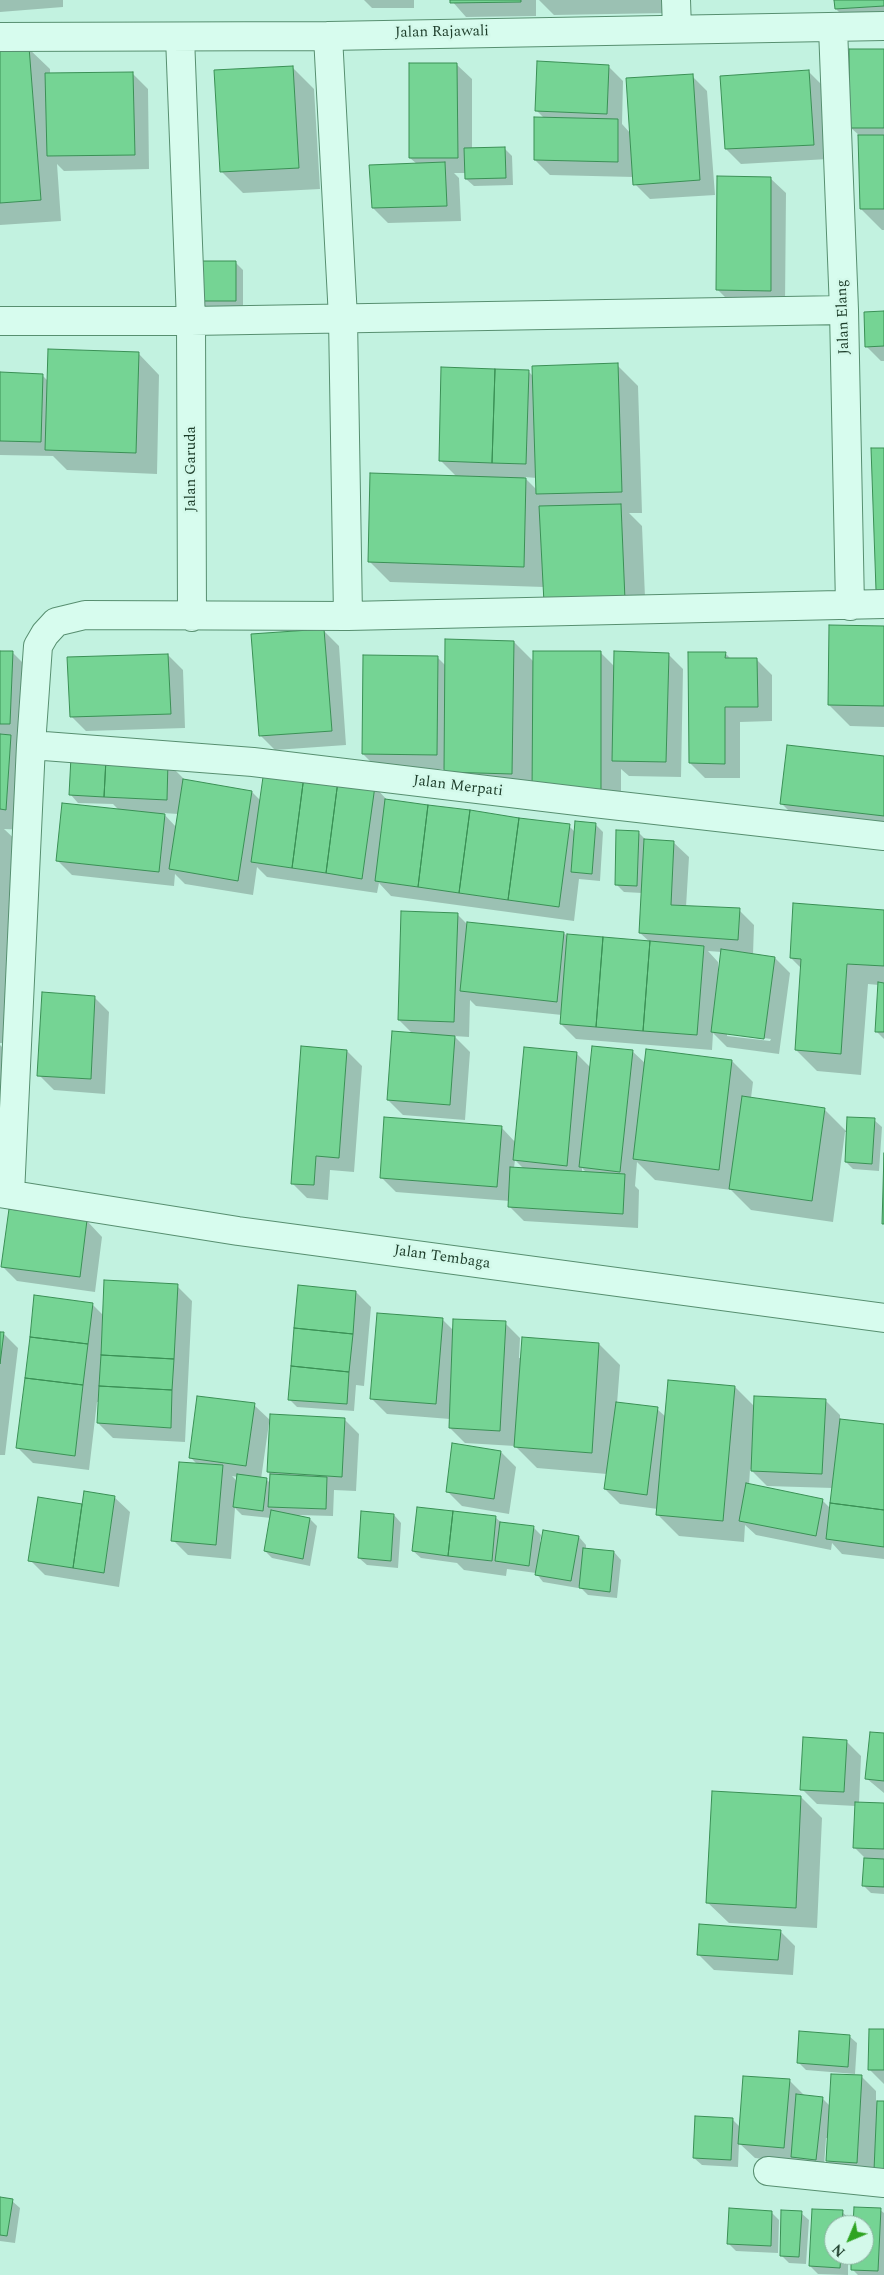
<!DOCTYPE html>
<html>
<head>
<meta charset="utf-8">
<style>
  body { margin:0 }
  #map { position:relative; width:884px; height:2275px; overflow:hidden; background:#c2f2e0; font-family:Spectral,serif }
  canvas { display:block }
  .north { position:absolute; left:824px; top:2215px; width:50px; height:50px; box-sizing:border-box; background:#d3f9ea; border:1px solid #8aae9d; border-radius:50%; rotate:225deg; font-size:14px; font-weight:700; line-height:20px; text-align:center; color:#1d3d2a }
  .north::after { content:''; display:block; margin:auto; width:18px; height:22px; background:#2ea421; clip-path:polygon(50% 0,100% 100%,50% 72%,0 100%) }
</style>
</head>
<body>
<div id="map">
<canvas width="884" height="2275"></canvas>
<div class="north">N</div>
</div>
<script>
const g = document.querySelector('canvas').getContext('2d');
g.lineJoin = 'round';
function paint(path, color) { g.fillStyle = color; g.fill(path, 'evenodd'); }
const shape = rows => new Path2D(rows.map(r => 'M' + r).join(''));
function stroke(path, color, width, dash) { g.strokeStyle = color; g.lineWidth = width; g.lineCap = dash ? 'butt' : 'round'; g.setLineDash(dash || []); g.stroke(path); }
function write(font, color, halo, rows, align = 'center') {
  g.font = font + ' Spectral,serif'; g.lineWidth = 5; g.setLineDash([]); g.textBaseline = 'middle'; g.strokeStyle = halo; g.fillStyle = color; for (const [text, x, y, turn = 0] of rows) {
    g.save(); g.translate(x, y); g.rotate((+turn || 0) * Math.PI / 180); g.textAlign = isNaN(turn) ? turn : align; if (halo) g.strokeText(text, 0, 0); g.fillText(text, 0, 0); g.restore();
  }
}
const shadow = shape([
  [0,0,63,0,63,7,0,12],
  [364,0,414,0,414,8,372,8],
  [451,0,536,0,536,16,466,17],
  [539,0,667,0,668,13,554,15],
  [836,0,884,0,884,22,851,24,836,9],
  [28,48,50,69,50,74,133,74,148,89,149,169,64,171,57,164,61,221,0,225,0,50],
  [884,50,884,230,882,230,861,209,860,136,851,128],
  [456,64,472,79,472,149,504,148,512,156,513,185,474,186,466,179,466,173,454,173,459,178,461,221,388,223,373,208,417,164,410,158],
  [608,66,623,81,622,124,631,134,692,76,707,91,715,195,650,199,635,184,634,177,550,175,535,160,544,118,536,110],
  [293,68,314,89,320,189,243,193,221,171],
  [809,72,824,87,828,159,741,164,726,149],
  [770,178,786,193,785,305,732,304,717,289],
  [236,263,243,270,243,308,208,308,200,301],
  [884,312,884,361,881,361,866,346],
  [138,353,159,375,157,474,67,470,53,456,0,455,0,373,42,375,48,381],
  [617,365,638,386,642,513,629,513,642,526,646,621,544,587,390,582,369,561,457,477,440,460,528,371,534,377],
  [524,477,537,478,537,490],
  [884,627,884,727,850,726,829,705],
  [324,631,339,646,346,745,275,750,260,735],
  [514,642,534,662,600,652,615,667,668,654,683,669,681,777,629,776,621,769,621,814,555,813,533,792,466,793,445,769,378,769,363,754,438,658,446,666],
  [0,652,13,653,34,674,27,830,4,829,20,844,10,1043,0,1043],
  [725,653,732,660,757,660,772,675,772,721,740,722,740,778,705,778,690,763],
  [168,655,183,670,185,728,86,731,71,716],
  [884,758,884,834,803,825,782,804],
  [168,763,183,778,183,780,252,792,261,801,375,787,388,801,569,826,575,832,596,825,603,832,600,881,579,879,574,921,391,896,379,883,377,893,267,877,257,867,253,895,185,884,175,874,174,886,72,875,57,860,120,811,113,804,78,803,71,795],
  [163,813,178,814,176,827],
  [638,832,646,840,673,842,689,857,686,907,739,910,754,925,753,955,775,958,790,973,779,1054,727,1047,713,1033,712,1050,576,1039,561,1024,562,1015,476,1006,470,1000,469,1037,454,1036,470,1052,465,1120,403,1115,388,1100,413,1034,399,1020,457,914,468,925,564,933,568,937,650,942,640,933,642,893,624,892,617,885],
  [708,951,722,952,720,973,718,973,718,962],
  [727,1033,771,1039,770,1041,727,1036],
  [884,911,884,1039,876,1031,879,985,868,984,861,1075,817,1071,796,1050,801,968,791,958],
  [94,997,109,1012,105,1094,54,1090,39,1075],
  [0,1045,9,1054,0,1114],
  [347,1051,362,1066,354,1172,330,1170,328,1200,307,1198,292,1183],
  [632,1051,646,1064,732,1061,753,1082,751,1098,824,1109,847,1132,845,1132,833,1222,751,1210,731,1190,655,1180,637,1162,635,1186,639,1190,638,1228,524,1221,509,1206,510,1201,396,1192,381,1177,501,1127,516,1143,576,1053,591,1068],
  [515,1160,524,1169,514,1168],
  [582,1168,587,1173,582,1173],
  [874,1120,882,1127,879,1171,853,1169,846,1162],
  [87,1221,102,1237,95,1292,17,1281,2,1266],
  [177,1286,192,1301,185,1442,113,1438,98,1423,99,1402,97,1402,89,1470,33,1463,18,1448,92,1304,104,1316],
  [356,1292,371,1307,364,1386,356,1385,354,1411,297,1407,289,1399],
  [442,1319,454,1331,505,1323,520,1338,519,1358,599,1344,620,1365,617,1404,657,1409,666,1417,735,1387,755,1407,825,1400,840,1415,840,1420,884,1426,884,1559,842,1554,832,1543,831,1550,756,1535,745,1525,744,1542,679,1536,657,1514,658,1509,620,1504,605,1489,607,1474,537,1468,515,1446,465,1443,450,1428,450,1419,387,1414,372,1399],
  [750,1469,767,1486,833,1488,831,1509,822,1500,749,1485],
  [0,1333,3,1333,18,1348,5,1455,0,1455],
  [254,1405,271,1421,344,1419,359,1434,356,1491,334,1490,333,1516,298,1515,310,1519,317,1526,310,1566,272,1558,265,1551,271,1518,242,1515,235,1508,231,1559,188,1555,173,1540,198,1465,190,1457],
  [269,1423,271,1423,268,1472,271,1475,271,1484,266,1479,261,1479],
  [232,1476,238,1477,237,1482,235,1479],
  [501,1452,516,1467,509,1514,462,1506,447,1491],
  [114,1497,130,1512,119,1587,45,1575,30,1560,39,1498,83,1505],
  [418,1508,496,1518,502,1523,533,1527,541,1535,540,1542,542,1543,544,1531,579,1537,586,1545,586,1549,614,1552,621,1560,617,1598,588,1595,579,1586,578,1588,543,1582,536,1573,507,1569,506,1576,464,1570,457,1563,421,1558,413,1551],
  [394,1515,401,1523,398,1568,367,1565,359,1558],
  [884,1735,884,1793,866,1778],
  [846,1741,861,1756,859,1803,884,1804,884,1894,871,1893,864,1886,865,1858,854,1847,856,1806,817,1804,802,1789],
  [801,1797,822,1818,817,1928,729,1923,707,1902],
  [780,1931,795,1946,793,1975,714,1970,699,1955],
  [884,2030,884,2084,869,2069],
  [849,2036,857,2043,855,2074,806,2070,798,2062],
  [861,2076,876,2091,876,2102,884,2103,884,2178,873,2167,872,2178,843,2176,828,2161,829,2138,826,2138,824,2166,755,2158,739,2143,738,2167,702,2165,694,2158,732,2119,741,2128,789,2080,804,2095,822,2098,830,2106],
  [0,2199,12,2201,20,2208,15,2243,0,2241],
  [813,2210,842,2212,850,2219,850,2225,834,2225,834,2255,848,2255,848,2275,818,2274,810,2266],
  [880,2210,884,2213,884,2275,858,2275,852,2269,853,2255,864,2255,864,2225,854,2225],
  [771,2212,779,2220,778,2253,736,2251,728,2243],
  [801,2213,809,2220,806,2264,789,2263,781,2255]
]);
const building = shape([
  [450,0,521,0,521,2,450,3,450,0],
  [834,0,884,0,884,6,835,9,834,0],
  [29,47,41,200,0,203,0,49,29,47],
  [849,49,884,49,884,128,850,128,849,49],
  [537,61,609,65,607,114,535,111,537,61],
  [409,63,457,63,458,158,409,158,409,63],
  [293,66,299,168,220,172,214,70,293,66],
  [809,70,814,145,725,149,720,76,809,70],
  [133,72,135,155,47,156,45,73,133,72],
  [693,74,700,180,633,185,626,78,693,74],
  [534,117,618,119,618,162,534,160,534,117],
  [858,135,884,135,884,209,860,209,858,135],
  [505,147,506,178,465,179,464,148,505,147],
  [445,162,447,206,372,208,369,165,445,162],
  [717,176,771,177,771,291,716,290,717,176],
  [199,261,236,261,236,301,199,301,199,261],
  [884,311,884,346,865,347,864,312,884,311],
  [48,349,139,352,136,453,45,450,48,349],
  [618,363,622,492,536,494,532,366,618,363],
  [441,367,495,369,492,463,439,461,441,367],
  [495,369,529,370,526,464,492,463,495,369],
  [0,372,43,374,41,442,0,441,0,372],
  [871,448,884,448,884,590,876,590,871,448],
  [370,473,526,478,524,567,368,562,370,473],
  [621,504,625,600,544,603,539,506,621,504],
  [829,625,884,626,884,706,828,705,829,625],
  [324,629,332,731,259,736,251,634,324,629],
  [445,639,514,641,512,774,444,772,445,639],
  [0,651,13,651,10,724,0,724,0,651],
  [533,651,601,651,601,794,532,793,533,651],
  [614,651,669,653,666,762,612,761,614,651],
  [688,652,726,652,725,658,757,658,758,707,725,707,725,764,689,763,688,652],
  [168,654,171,714,70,717,67,657,168,654],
  [363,655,438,656,437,755,362,754,363,655],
  [0,734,11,735,6,810,0,809,0,734],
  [787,745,884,756,884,816,780,804,787,745],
  [71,757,106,759,104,797,69,795,71,757],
  [106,759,168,761,167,800,104,797,106,759],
  [264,770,304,776,292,868,251,862,264,770],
  [304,776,338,781,326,873,292,868,304,776],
  [183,779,252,791,238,881,169,869,183,779],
  [338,781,375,786,362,879,326,873,338,781],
  [385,799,428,805,418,887,375,881,385,799],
  [62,803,165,814,159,872,56,861,62,803],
  [428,805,470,810,459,893,418,887,428,805],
  [470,810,519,818,508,900,459,893,470,810],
  [519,818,570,824,559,907,508,900,519,818],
  [575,821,596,823,592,874,571,872,575,821],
  [616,830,639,831,637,886,615,885,616,830],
  [644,839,674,841,671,905,740,908,738,940,639,933,644,839],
  [793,903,884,910,884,966,847,964,841,1054,795,1050,801,959,790,958,793,903],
  [401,911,458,913,454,1022,398,1020,401,911],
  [467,922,564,932,557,1002,460,991,467,922],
  [567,934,603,937,596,1027,560,1024,567,934],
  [603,937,650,941,643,1031,596,1027,603,937],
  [650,941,704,946,697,1035,643,1031,650,941],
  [721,949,775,957,764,1039,711,1032,721,949],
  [878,982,884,983,884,1032,875,1032,878,982],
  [42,992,95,996,91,1079,37,1076,42,992],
  [392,1031,455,1036,450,1105,387,1100,392,1031],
  [301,1046,347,1050,339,1158,316,1156,314,1185,291,1184,301,1046],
  [592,1046,633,1050,620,1172,579,1167,592,1046],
  [524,1047,577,1052,567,1166,513,1160,524,1047],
  [646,1049,732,1060,719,1170,633,1159,646,1049],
  [742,1096,825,1108,812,1201,729,1189,742,1096],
  [384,1117,502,1126,497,1187,380,1178,384,1117],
  [847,1117,875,1118,872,1164,845,1162,847,1117],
  [884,1153,884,1224,882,1224,884,1153],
  [510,1167,625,1174,623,1214,508,1207,510,1167],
  [9,1209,87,1220,80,1277,1,1267,9,1209],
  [104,1280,178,1284,174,1359,101,1355,104,1280],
  [298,1285,356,1291,353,1334,294,1328,298,1285],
  [34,1295,93,1303,88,1344,30,1337,34,1295],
  [377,1313,443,1318,436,1404,370,1399,377,1313],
  [453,1319,506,1321,500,1431,449,1428,453,1319],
  [294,1328,353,1334,349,1372,291,1366,294,1328],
  [0,1332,4,1332,0,1364,0,1332],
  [30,1337,88,1344,83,1385,25,1378,30,1337],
  [522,1337,599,1343,592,1453,514,1447,522,1337],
  [101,1355,174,1359,172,1390,99,1386,101,1355],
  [291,1366,349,1372,347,1404,288,1400,291,1366],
  [25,1378,83,1385,75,1456,16,1448,25,1378],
  [668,1380,735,1386,723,1521,656,1515,668,1380],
  [99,1386,172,1390,171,1428,97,1423,99,1386],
  [197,1396,255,1403,246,1466,189,1458,197,1396],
  [754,1396,826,1399,822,1474,751,1471,754,1396],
  [616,1402,658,1407,647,1495,604,1489,616,1402],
  [270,1414,345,1418,342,1477,267,1472,270,1414],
  [840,1419,884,1424,884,1510,830,1503,840,1419],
  [452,1443,501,1451,494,1499,446,1492,452,1443],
  [179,1462,223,1465,216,1545,171,1541,179,1462],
  [237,1474,267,1478,263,1511,233,1507,237,1474],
  [270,1474,327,1477,326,1509,268,1507,270,1474],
  [746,1483,823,1499,816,1536,739,1521,746,1483],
  [84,1491,115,1496,104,1573,73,1568,84,1491],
  [38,1497,82,1504,73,1568,28,1561,38,1497],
  [830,1503,884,1510,884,1547,826,1539,830,1503],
  [417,1507,453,1511,448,1556,412,1551,417,1507],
  [271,1510,310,1518,303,1559,264,1551,271,1510],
  [361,1511,394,1514,391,1561,358,1558,361,1511],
  [453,1511,496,1516,492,1561,448,1556,453,1511],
  [500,1522,534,1526,529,1566,495,1561,500,1522],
  [543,1530,579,1536,571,1581,535,1575,543,1530],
  [583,1548,614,1551,610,1592,579,1588,583,1548],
  [870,1732,884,1733,884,1781,865,1779,870,1732],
  [803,1737,847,1740,844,1792,800,1790,803,1737],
  [712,1791,801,1796,796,1908,706,1903,712,1791],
  [855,1802,884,1803,884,1849,853,1848,855,1802],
  [864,1858,884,1859,884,1887,862,1886,864,1858],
  [699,1924,781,1930,778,1960,697,1955,699,1924],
  [869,2029,884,2029,884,2070,868,2070,869,2029],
  [799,2031,850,2035,848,2067,797,2063,799,2031],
  [831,2074,862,2075,857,2163,826,2161,831,2074],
  [743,2076,790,2079,784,2148,738,2144,743,2076],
  [796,2094,823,2097,816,2160,791,2157,796,2094],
  [877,2101,884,2101,884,2170,874,2170,877,2101],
  [695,2116,733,2118,731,2160,693,2158,695,2116],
  [0,2197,13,2199,7,2236,0,2235,0,2197],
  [854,2207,881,2208,878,2271,851,2270,851,2255,864,2255,864,2225,853,2225,854,2207],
  [729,2208,772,2211,771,2246,727,2244,729,2208],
  [812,2209,843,2210,842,2225,834,2225,834,2255,841,2255,840,2268,809,2266,812,2209],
  [781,2210,802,2211,799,2257,780,2256,781,2210]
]);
const street = shape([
  [676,0,677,29],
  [833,28,844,310,850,606],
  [328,36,343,318,348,616],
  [0,37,328,36,884,26],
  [180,37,191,321,192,617],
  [0,321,191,321,844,310],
  [31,745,253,762,594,803,884,836],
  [0,1193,238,1231,884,1318],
  [10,1194,31,745,38,646,45,634,56,622,85,615,348,616,884,604],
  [768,2171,884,2183]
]);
const streetNames = [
  ["Jalan Rajawali",442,33,-1],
  ["Jalan Elang",844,317,-92],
  ["Jalan Garuda",192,469,-90],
  ["Jalan Merpati",458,787,7],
  ["Jalan Tembaga",442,1258,8]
];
paint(shadow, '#0003');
paint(building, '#75d494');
stroke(building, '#3a9055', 1);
stroke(street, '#578f70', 30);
stroke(street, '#d7fcee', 28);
write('15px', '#1d3d2a', '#d3f9ea', streetNames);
</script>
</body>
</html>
